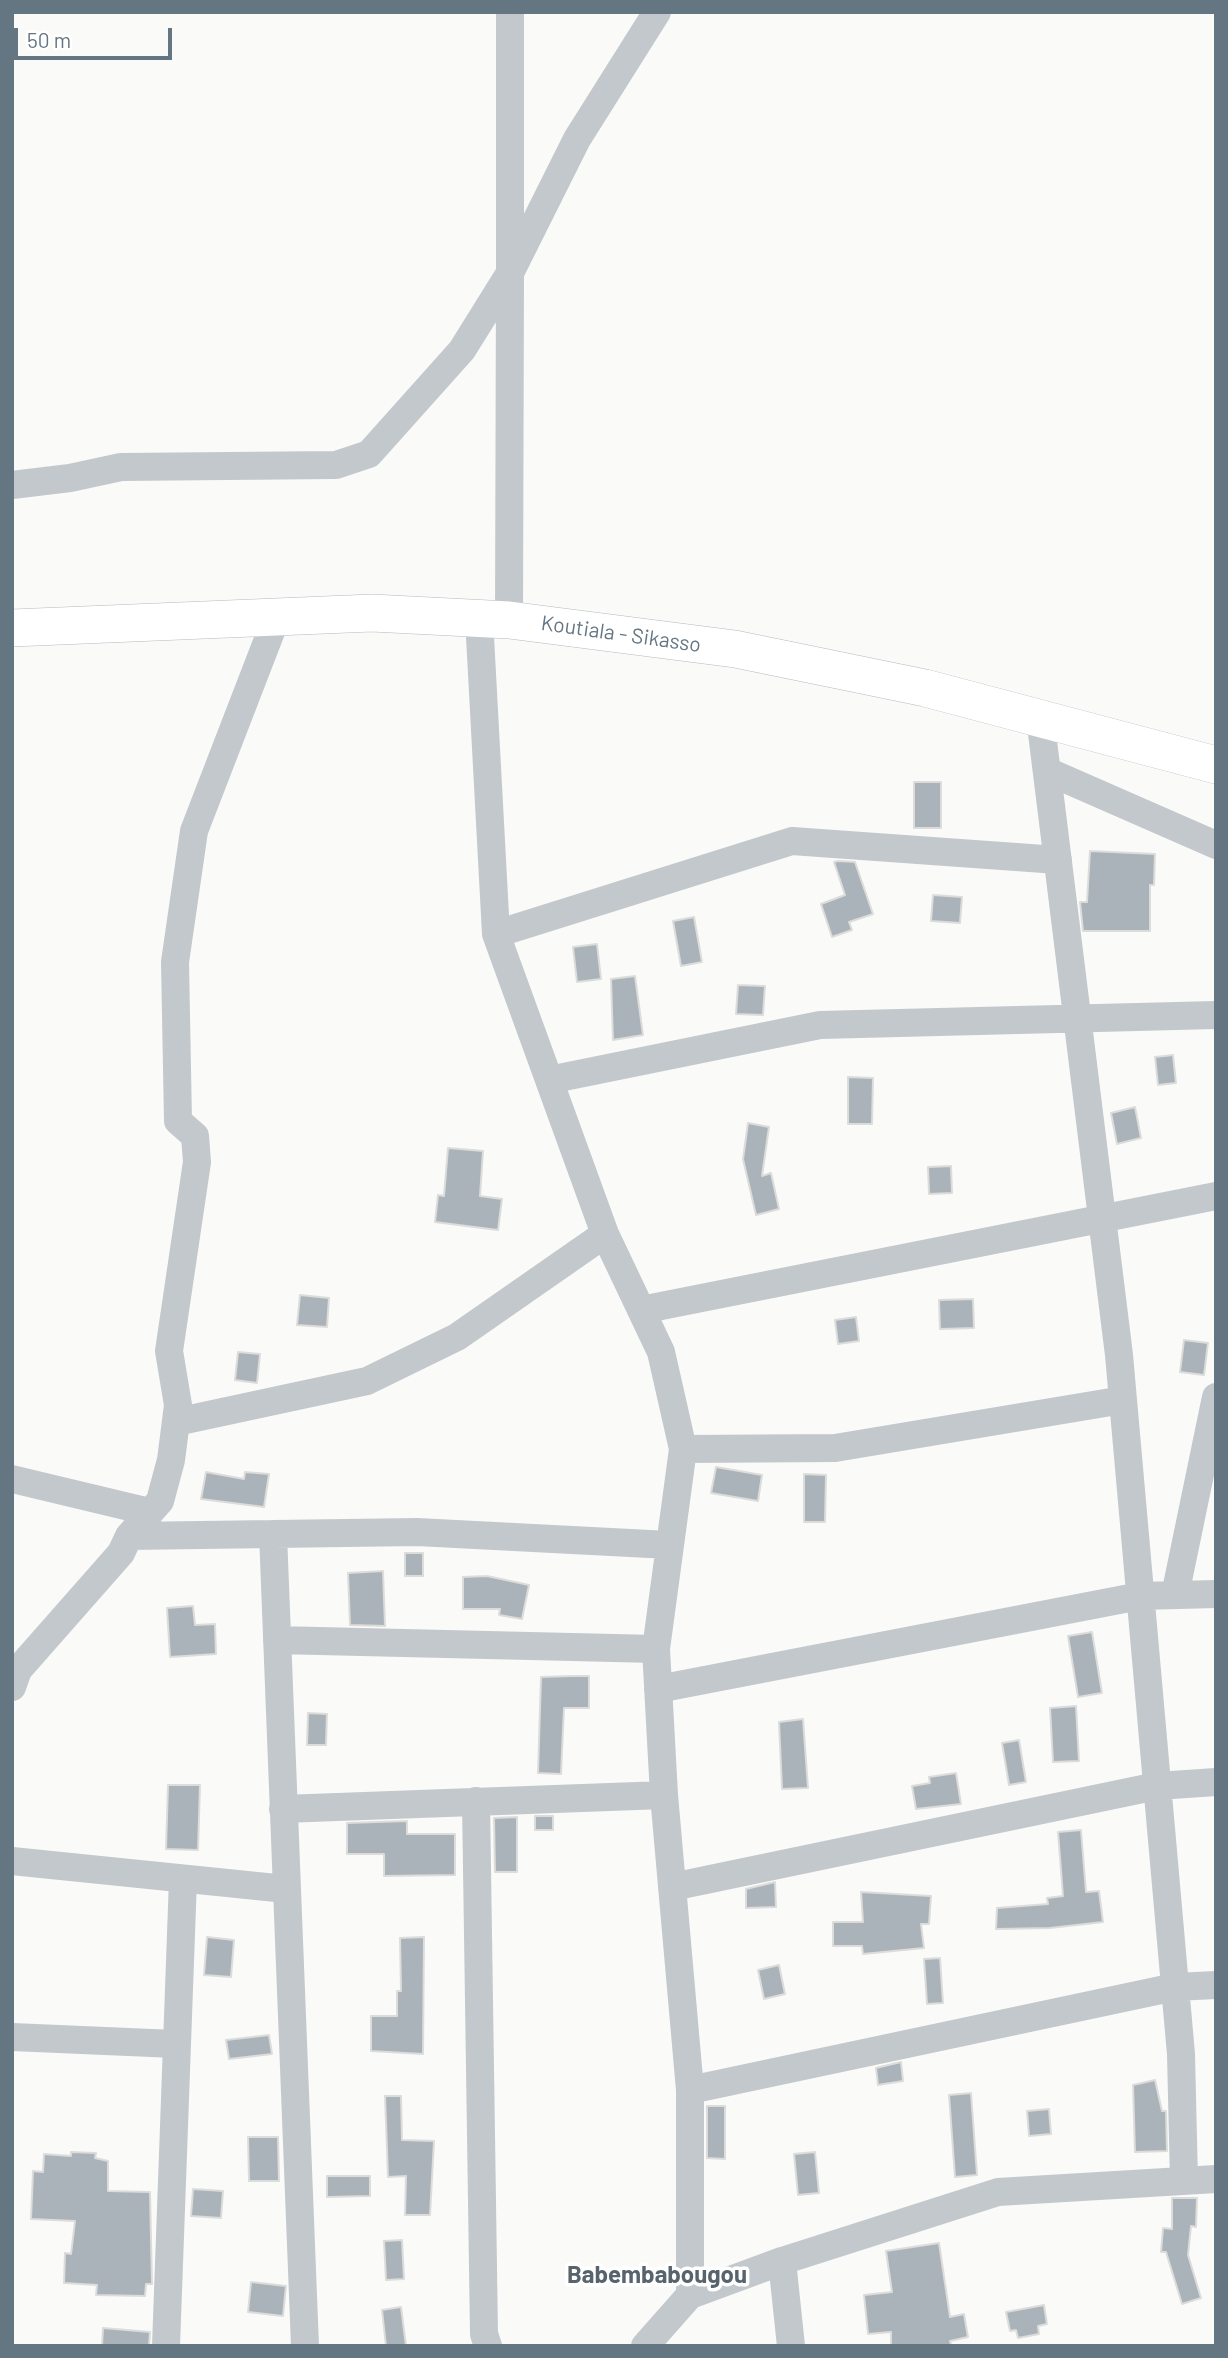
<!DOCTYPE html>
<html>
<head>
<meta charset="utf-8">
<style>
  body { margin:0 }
  #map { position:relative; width:1228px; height:2358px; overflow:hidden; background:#fafaf8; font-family:Barlow,sans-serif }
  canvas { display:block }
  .frame { position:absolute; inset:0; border:14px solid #657683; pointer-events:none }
  .scale { position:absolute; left:14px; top:28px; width:158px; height:32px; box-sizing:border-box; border:4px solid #657683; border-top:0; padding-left:9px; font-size:21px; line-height:24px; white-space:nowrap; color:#657683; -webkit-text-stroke:5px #fff; paint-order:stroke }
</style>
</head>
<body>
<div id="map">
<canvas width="1228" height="2358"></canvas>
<div class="frame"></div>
<div class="scale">50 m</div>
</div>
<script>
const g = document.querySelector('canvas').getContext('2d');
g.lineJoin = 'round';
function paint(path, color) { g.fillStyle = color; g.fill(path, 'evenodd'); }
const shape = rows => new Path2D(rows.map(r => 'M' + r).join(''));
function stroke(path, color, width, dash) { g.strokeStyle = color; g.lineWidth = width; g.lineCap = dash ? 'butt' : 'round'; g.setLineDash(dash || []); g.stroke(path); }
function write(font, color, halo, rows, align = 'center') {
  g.font = font + ' Barlow,sans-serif'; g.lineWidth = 7; g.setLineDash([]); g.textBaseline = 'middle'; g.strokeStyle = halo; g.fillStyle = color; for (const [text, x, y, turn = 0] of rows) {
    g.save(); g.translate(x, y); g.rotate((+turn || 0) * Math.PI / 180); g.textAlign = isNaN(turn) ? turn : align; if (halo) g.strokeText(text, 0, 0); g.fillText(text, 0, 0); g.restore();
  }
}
const building = shape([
  [914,782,941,782,941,828,914,828,914,782],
  [1090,851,1155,854,1154,885,1150,885,1150,931,1083,931,1080,902,1087,902,1090,851],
  [838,861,855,862,873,914,849,922,852,930,832,937,821,904,845,895,834,862,838,861],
  [933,895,962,897,960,923,931,921,933,895],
  [694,917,702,962,681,966,673,921,694,917],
  [597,944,601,979,577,982,573,947,597,944],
  [635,976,643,1035,613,1040,611,979,635,976],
  [738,985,765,986,763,1015,736,1014,738,985],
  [1173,1055,1176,1083,1158,1085,1155,1057,1173,1055],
  [848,1077,873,1078,872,1124,848,1124,848,1077],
  [1135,1107,1141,1138,1117,1144,1111,1113,1135,1107],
  [748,1123,769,1127,762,1176,771,1173,779,1209,756,1215,743,1159,748,1123],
  [448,1148,483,1151,480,1196,502,1199,498,1230,435,1222,438,1195,444,1196,448,1148],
  [951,1166,952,1193,929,1194,928,1167,951,1166],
  [300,1295,329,1298,327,1327,297,1325,300,1295],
  [973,1299,974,1328,940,1329,939,1300,973,1299],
  [856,1317,859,1341,838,1344,835,1320,856,1317],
  [1184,1340,1208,1343,1204,1375,1180,1372,1184,1340],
  [238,1352,260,1354,257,1383,235,1380,238,1352],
  [716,1467,762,1475,758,1501,711,1493,716,1467],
  [206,1472,244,1479,245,1472,269,1474,264,1507,201,1499,206,1472],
  [804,1474,826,1475,825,1522,804,1522,804,1474],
  [405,1553,423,1553,423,1576,405,1576,405,1553],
  [383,1571,385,1626,350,1625,348,1573,383,1571],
  [487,1576,529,1585,522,1619,499,1615,500,1609,463,1609,463,1577,487,1576],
  [193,1606,195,1625,215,1624,216,1654,170,1657,167,1608,193,1606],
  [1092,1632,1102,1693,1078,1697,1068,1636,1092,1632],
  [571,1676,589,1676,589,1708,564,1708,561,1774,538,1773,541,1677,571,1676],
  [1076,1706,1079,1761,1053,1762,1050,1708,1076,1706],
  [308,1713,327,1714,326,1745,307,1745,308,1713],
  [803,1719,808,1788,782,1789,779,1722,803,1719],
  [1019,1740,1026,1782,1009,1785,1002,1743,1019,1740],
  [956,1773,961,1804,916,1809,912,1786,930,1783,929,1777,956,1773],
  [168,1785,200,1785,198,1850,166,1849,168,1785],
  [535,1816,553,1816,553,1830,535,1830,535,1816],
  [517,1817,517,1872,495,1872,494,1818,517,1817],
  [407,1821,407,1834,455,1834,455,1875,384,1876,384,1854,347,1854,347,1823,407,1821],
  [1081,1830,1086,1892,1099,1891,1103,1922,1050,1928,996,1929,997,1908,1048,1904,1047,1898,1063,1896,1058,1832,1081,1830],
  [775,1882,776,1907,746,1908,746,1889,775,1882],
  [861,1892,931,1896,929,1924,921,1924,924,1948,863,1954,862,1946,833,1946,833,1922,863,1922,861,1892],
  [207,1937,234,1940,231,1977,204,1975,207,1937],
  [424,1937,423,2054,371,2051,371,2016,397,2016,397,1991,401,1991,400,1938,424,1937],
  [940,1958,943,2003,927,2004,924,1959,940,1958],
  [779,1965,785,1994,764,1999,758,1970,779,1965],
  [269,2035,272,2054,229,2059,226,2040,269,2035],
  [901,2062,903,2081,878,2085,876,2068,901,2062],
  [1155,2080,1162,2111,1166,2111,1167,2151,1135,2152,1133,2085,1155,2080],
  [971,2093,977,2175,955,2177,949,2095,971,2093],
  [385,2096,401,2096,402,2140,434,2141,430,2215,405,2215,406,2176,388,2177,385,2096],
  [707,2106,725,2106,725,2159,707,2158,707,2106],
  [1049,2109,1051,2134,1029,2136,1027,2111,1049,2109],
  [248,2137,278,2137,279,2181,249,2181,248,2137],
  [71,2152,96,2153,95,2158,108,2161,108,2191,150,2192,152,2284,146,2284,145,2296,96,2295,97,2285,64,2283,65,2253,71,2254,75,2221,31,2219,33,2171,43,2172,44,2154,71,2156,71,2152],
  [815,2152,819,2193,798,2195,794,2154,815,2152],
  [327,2176,370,2176,370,2196,327,2197,327,2176],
  [193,2189,223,2191,221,2218,191,2216,193,2189],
  [1172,2198,1197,2198,1196,2227,1191,2226,1188,2255,1201,2298,1182,2304,1166,2252,1161,2252,1163,2228,1172,2229,1172,2198],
  [402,2240,404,2279,386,2280,384,2241,402,2240],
  [939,2243,950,2317,964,2314,968,2337,950,2341,951,2345,891,2346,891,2332,868,2334,864,2295,892,2292,886,2251,939,2243],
  [251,2282,286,2286,283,2316,248,2312,251,2282],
  [1044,2305,1047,2324,1038,2326,1039,2334,1018,2338,1016,2330,1010,2331,1006,2312,1044,2305],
  [401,2307,406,2346,386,2346,382,2310,401,2307],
  [103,2328,150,2332,149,2346,102,2346,103,2328]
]);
const minor = shape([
  [12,485,70,478,121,467,336,465,369,454,462,350,510,273,510,12],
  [479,618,496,934,605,1234,661,1352,683,1449,656,1649,664,1795,690,2090,690,2295],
  [509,620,510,273,577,139,657,12],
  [1040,717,1119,1355,1181,2054,1184,2181],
  [1047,771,1216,845],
  [496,934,792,841,1058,860],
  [549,1080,820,1025,1216,1015],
  [641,1310,1216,1196],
  [176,1422,367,1381,457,1337,605,1234],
  [683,1449,835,1448,1123,1400],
  [12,1479,150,1512],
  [273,1534,305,2346],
  [129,1536,417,1532,669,1545],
  [1175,1595,1216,1397],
  [277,1640,656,1649],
  [12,1687,18,1670,121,1553,129,1536,160,1501,171,1460,178,1405,169,1351,197,1162,195,1136,178,1121,175,962,194,831,277,616],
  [658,1689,1140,1596,1216,1594],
  [476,1801,484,2334,488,2346],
  [283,1809,664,1795],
  [12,1861,286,1889],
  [672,1887,1157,1786,1216,1782],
  [12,2037,175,2044],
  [690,2090,1175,1987,1216,1985],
  [782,2261,791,2346],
  [166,2346,183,1879],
  [645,2346,690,2295,782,2261,998,2192,1216,2179]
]);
const major = shape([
  [12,628,372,613,509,620,735,649,925,688,1216,765]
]);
const streetNames = [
  ["Koutiala - Sikasso",621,634,8]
];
const quarterNames = [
  ["Babembabougou",657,2275]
];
paint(building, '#aab3b9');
stroke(building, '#dcdcda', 2);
stroke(major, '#b5babe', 38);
stroke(minor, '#c3c8cc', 28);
stroke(major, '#fff', 37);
write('21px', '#657683', '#fff', streetNames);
write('bold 24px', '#57646e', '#fff', quarterNames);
</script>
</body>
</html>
